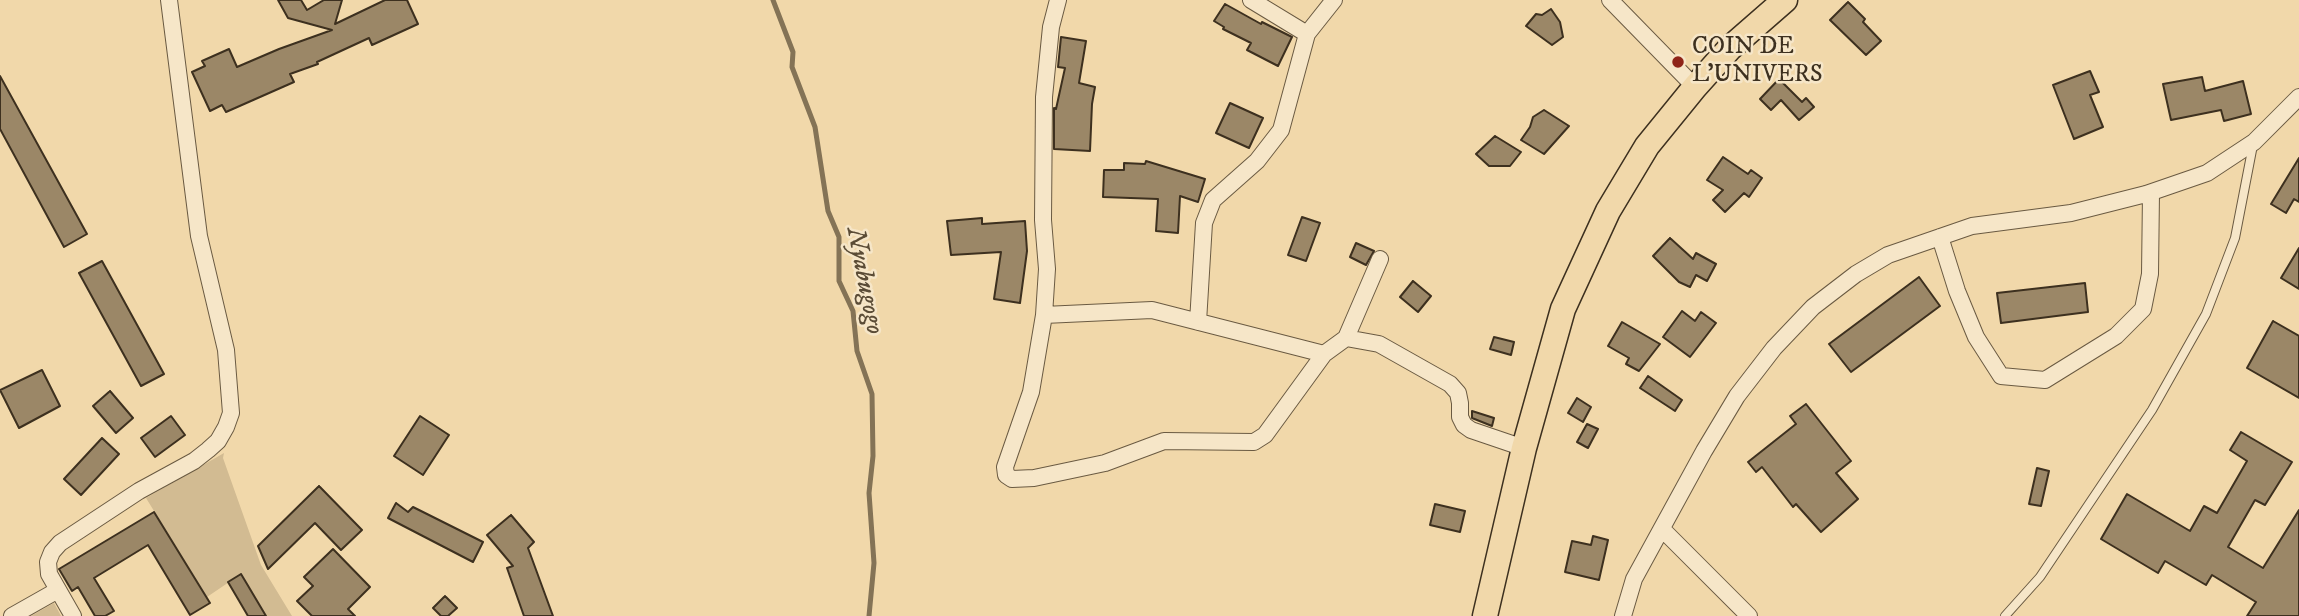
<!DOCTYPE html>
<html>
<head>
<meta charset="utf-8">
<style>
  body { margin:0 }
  canvas { display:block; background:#f1d8aa }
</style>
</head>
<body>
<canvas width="2299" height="616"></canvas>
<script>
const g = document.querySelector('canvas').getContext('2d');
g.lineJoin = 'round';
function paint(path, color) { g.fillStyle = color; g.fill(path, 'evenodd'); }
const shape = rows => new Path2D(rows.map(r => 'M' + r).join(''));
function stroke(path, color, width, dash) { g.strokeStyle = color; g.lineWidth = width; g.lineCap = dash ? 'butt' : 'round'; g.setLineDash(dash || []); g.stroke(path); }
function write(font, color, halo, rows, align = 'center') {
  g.font = font + ' "IM FELL DW Pica",serif'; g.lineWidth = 5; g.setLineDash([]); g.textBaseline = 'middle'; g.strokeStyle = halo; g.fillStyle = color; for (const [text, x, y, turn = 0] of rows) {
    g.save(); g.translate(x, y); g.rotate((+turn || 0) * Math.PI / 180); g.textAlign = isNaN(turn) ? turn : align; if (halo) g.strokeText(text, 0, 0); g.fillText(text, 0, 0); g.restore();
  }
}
const green = shape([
  [224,453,223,458,261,565,292,616,266,616,241,574,207,597,146,498],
  [54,603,61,616,31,616]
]);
const stream = shape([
  [773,0,793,52,792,67,815,127,828,211,839,237,839,281,853,311,857,351,872,394,873,456,869,493,874,563,869,616]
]);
const building = shape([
  [278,0,301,0,307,10,324,0,342,0,335,24,385,0,407,0,418,24,372,45,369,38,317,62,318,64,290,74,294,82,226,112,222,105,210,111,192,72,205,66,202,61,229,49,237,67,279,49,332,30,288,18,278,0],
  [1848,2,1865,19,1863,22,1881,41,1866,55,1830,20,1848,2],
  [1225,4,1261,24,1262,22,1292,37,1278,66,1247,50,1251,43,1223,29,1224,27,1214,21,1225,4],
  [1551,9,1560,22,1563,37,1552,45,1526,26,1536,14,1542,15,1551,9],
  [1061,37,1086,41,1079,83,1095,87,1092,104,1090,151,1054,149,1054,108,1056,109,1065,68,1058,67,1061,37],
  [2090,71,2099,92,2090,95,2103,127,2074,139,2053,85,2090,71],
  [0,76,87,234,64,247,0,129,0,76],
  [2202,77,2205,91,2243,81,2251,114,2224,121,2221,110,2171,120,2163,84,2202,77],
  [1779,79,1802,102,1806,98,1814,107,1799,120,1781,100,1771,110,1760,99,1779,79],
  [1230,103,1263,118,1249,148,1216,133,1230,103],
  [1544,110,1569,126,1544,154,1521,140,1530,127,1533,117,1544,110],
  [1495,136,1521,152,1510,166,1489,166,1476,154,1495,136],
  [1723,157,1748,174,1751,170,1762,178,1749,197,1744,193,1725,212,1713,200,1723,190,1707,180,1723,157],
  [2299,158,2299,202,2294,199,2286,213,2271,204,2299,158],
  [1146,161,1205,179,1198,202,1180,196,1178,233,1156,231,1158,199,1103,197,1104,170,1124,170,1124,163,1145,164,1146,161],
  [1302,217,1320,223,1306,261,1288,255,1302,217],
  [982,218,982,224,1025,221,1027,251,1020,303,994,299,1001,252,951,255,947,221,982,218],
  [1670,238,1693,259,1696,253,1716,264,1707,281,1696,275,1690,287,1679,282,1653,256,1670,238],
  [1356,243,1374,251,1366,265,1350,257,1356,243],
  [2299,248,2299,289,2281,278,2299,248],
  [102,261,164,374,141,386,79,273,102,261],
  [1919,277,1940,306,1851,372,1829,344,1919,277],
  [1413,281,1431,296,1418,312,1400,297,1413,281],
  [2085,283,2088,312,2001,323,1997,293,2085,283],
  [1682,311,1695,321,1701,312,1716,323,1690,357,1663,337,1682,311],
  [2273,321,2299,336,2299,398,2247,368,2273,321],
  [1622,322,1660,344,1639,371,1626,364,1629,358,1608,346,1622,322],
  [1494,337,1514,342,1511,355,1490,349,1494,337],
  [42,370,60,406,19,428,0,390,42,370],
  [1648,376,1682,400,1675,411,1640,388,1648,376],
  [110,391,133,418,116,433,93,406,110,391],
  [1577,398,1591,407,1583,422,1568,413,1577,398],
  [1806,404,1851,461,1836,473,1858,499,1821,532,1796,504,1793,507,1762,467,1756,472,1748,462,1796,424,1790,416,1806,404],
  [1472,411,1494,418,1492,426,1472,418,1472,411],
  [171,416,185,435,155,457,141,438,171,416],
  [420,416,449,435,423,475,394,456,420,416],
  [1587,424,1598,429,1588,448,1577,442,1587,424],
  [2241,432,2292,462,2265,505,2255,500,2228,547,2263,568,2299,510,2299,616,2247,616,2256,602,2212,575,2206,585,2165,561,2158,573,2101,539,2127,494,2190,531,2204,506,2217,513,2247,461,2230,450,2241,432],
  [102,438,119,454,81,495,64,479,102,438],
  [2037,468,2049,471,2041,506,2029,504,2037,468],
  [319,486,362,530,341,550,315,523,268,569,258,546,319,486],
  [396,503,408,512,413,507,483,542,473,562,388,518,396,503],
  [1435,504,1465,511,1460,532,1430,525,1435,504],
  [154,512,210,603,190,615,148,545,94,578,114,611,105,616,95,616,78,587,72,591,59,569,154,512],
  [511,515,534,542,528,548,553,616,524,616,507,568,513,566,487,535,511,515],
  [1593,536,1608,540,1599,580,1565,572,1572,541,1591,545,1593,536],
  [333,549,370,587,348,609,355,616,312,616,297,601,313,586,304,577,333,549],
  [241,574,247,584,266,616,248,616,228,582,241,574],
  [445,596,457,608,448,616,441,616,433,608,445,596]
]);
const lane = shape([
  [2005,616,2040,577,2152,410,2206,314,2235,238,2253,145]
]);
const street = shape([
  [1058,0,1051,27,1044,97,1043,220,1047,269,1044,315,1152,310,1324,354],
  [1251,0,1307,34],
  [1610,0,1695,87],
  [1940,237,1957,291,1976,337,2001,376,2045,380,2116,336,2143,309,2150,274,2151,193],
  [1044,315,1031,392,1005,467,1006,475,1012,479,1034,478,1105,463,1164,441,1254,442,1265,435,1324,354,1346,338,1380,259],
  [1198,322,1204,223,1213,200,1257,161,1281,130,1307,34,1334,0],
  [1346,338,1379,344,1450,384,1458,393,1460,403,1460,417,1464,425,1471,430,1524,448],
  [1662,529,1749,616],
  [12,616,58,590],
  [73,616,49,574,48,562,52,552,60,543,139,491,194,461,208,450,218,441,226,427,231,413,226,350,199,236,169,0],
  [1623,616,1634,579,1704,451,1737,396,1774,348,1813,307,1856,274,1888,255,1972,226,2071,213,2146,194,2207,173,2254,142,2299,97]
]);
const primary = shape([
  [1485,616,1524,448,1563,309,1608,211,1647,146,1695,87,1730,48,1785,0]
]);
const markers = [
  [1678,62,7,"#8f2418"]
];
const poiNames = [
  ["COIN DE",1692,48],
  ["L'UNIVERS",1692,76]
];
const waterNames = [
  ["Nyabugogo",863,281,79]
];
paint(green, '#d2bb92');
stroke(stream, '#847356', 5);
paint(building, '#9b8767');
stroke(building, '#3d301f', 2);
stroke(lane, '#6a5a42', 10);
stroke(street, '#6a5a42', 18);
stroke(primary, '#3d301f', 27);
stroke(lane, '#f6e6c8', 8);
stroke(street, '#f6e6c8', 16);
stroke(primary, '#f1d8aa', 24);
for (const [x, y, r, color] of markers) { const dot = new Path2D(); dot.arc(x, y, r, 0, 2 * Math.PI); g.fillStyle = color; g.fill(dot); stroke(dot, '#f6e6c8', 2.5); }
write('24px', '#3d301f', '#f6e6c8', poiNames, 'left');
write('italic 26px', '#5b4c36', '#f6e6c8', waterNames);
</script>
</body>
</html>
